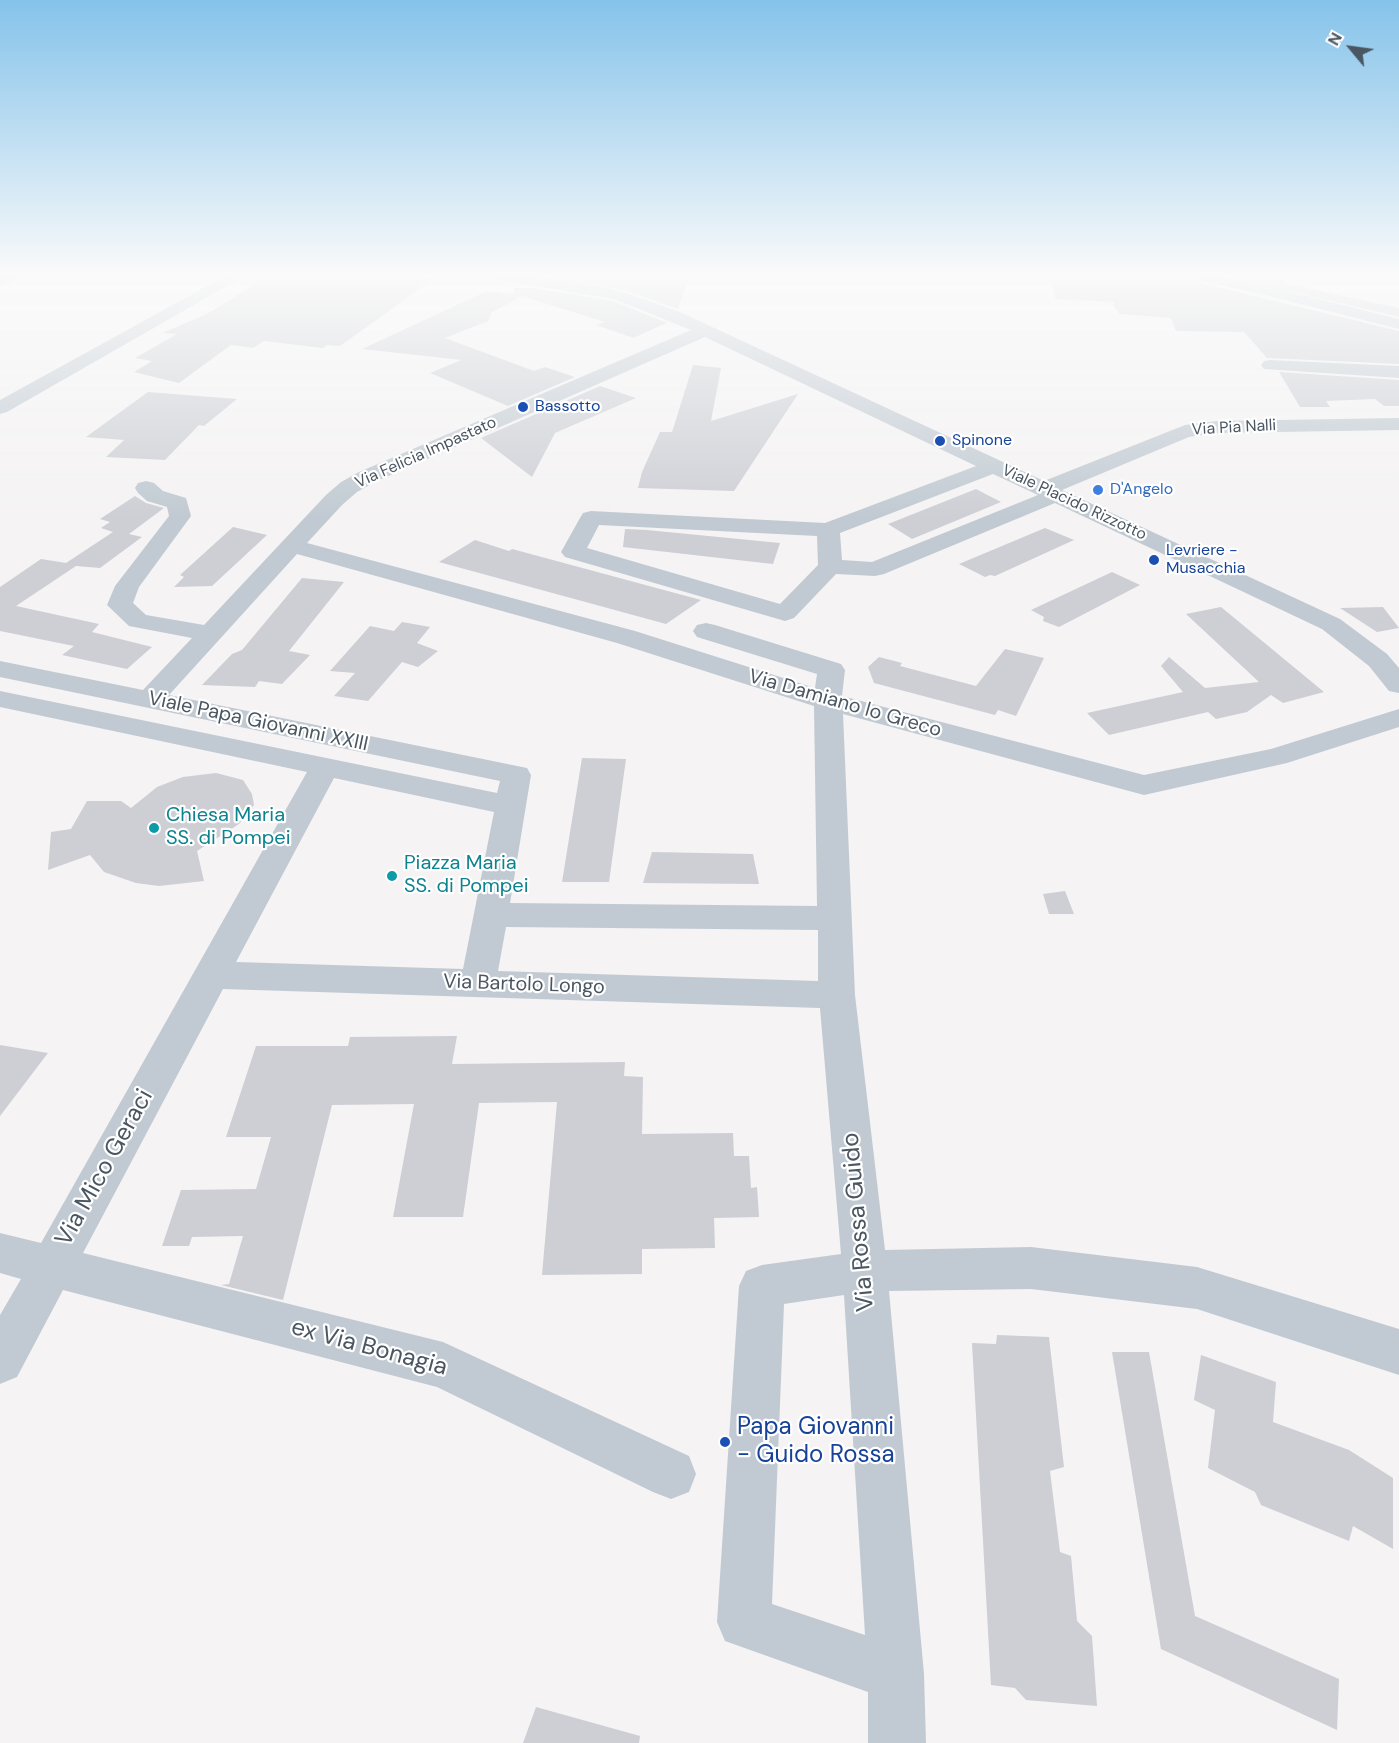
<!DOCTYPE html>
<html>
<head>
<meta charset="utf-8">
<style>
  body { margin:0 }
  #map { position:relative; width:1399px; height:1743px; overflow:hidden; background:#f5f3f3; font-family:"DM Sans",sans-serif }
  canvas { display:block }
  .north { position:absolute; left:1321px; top:18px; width:60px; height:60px; -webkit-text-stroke:4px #fff; paint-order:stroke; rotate:299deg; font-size:16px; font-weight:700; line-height:24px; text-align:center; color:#4a5661 }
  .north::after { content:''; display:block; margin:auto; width:21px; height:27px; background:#4a5661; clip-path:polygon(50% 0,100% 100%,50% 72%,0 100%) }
</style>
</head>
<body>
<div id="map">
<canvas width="1399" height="1743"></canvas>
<div class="north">N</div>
</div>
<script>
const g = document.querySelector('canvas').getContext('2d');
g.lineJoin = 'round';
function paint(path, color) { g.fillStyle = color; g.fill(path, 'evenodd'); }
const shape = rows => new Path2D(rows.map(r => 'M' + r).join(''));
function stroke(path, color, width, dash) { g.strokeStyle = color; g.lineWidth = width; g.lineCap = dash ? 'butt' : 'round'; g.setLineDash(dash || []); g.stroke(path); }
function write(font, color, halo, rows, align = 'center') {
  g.font = font + ' "DM Sans",sans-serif'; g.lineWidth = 4.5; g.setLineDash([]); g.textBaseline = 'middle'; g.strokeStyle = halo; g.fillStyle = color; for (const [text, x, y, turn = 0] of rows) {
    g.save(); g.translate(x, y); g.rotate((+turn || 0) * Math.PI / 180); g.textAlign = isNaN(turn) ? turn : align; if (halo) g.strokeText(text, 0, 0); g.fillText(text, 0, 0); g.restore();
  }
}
const building = shape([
  [260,274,393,274,435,278,340,346,327,345,323,348,264,341,253,348,231,345,179,383,134,372,152,361,135,358,177,334,162,333,205,315,259,282],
  [584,274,691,274,678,309,627,291,576,280],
  [1050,274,1179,274,1184,279,1399,331,1399,364,1267,358,1244,332,1176,331,1171,318,1120,314,1114,307,1114,302,1055,299],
  [1219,274,1285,274,1284,283,1399,308,1399,317],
  [514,288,532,288,613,301,667,323,633,338,596,325,605,322,522,296,492,312,488,321,445,338,534,371,545,367,575,377,508,406,430,373,461,360,362,349,487,291,514,294],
  [693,365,721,368,711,421,798,394,734,491,638,488,642,472,660,432,672,432],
  [1279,372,1399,380,1399,406,1384,406,1375,399,1326,401,1330,407,1300,407],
  [600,386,636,398,555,433,532,477,481,438],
  [148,392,237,399,204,426,199,425,165,460,106,457,124,440,86,437],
  [976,489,1001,502,912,539,888,524],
  [135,496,146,503,164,508,129,534,142,537,100,568,76,566,16,606,99,624,92,632,152,647,127,669,62,655,74,646,0,631,0,587,41,559,66,563,113,532,101,528,110,522,100,519],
  [233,527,267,535,212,586,174,587,184,577,180,575],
  [1045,528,1074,540,995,576,990,575,985,577,959,564],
  [625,529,647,530,780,543,773,564,623,547],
  [475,540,509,551,512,549,701,600,666,624,439,562],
  [1112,572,1140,585,1059,627,1043,621,1044,617,1031,610],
  [302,578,344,582,289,651,310,655,282,684,259,681,255,687,202,685,232,654,242,650],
  [1221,607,1324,692,1283,703,1271,695,1247,712,1216,719,1208,712,1109,735,1087,713,1183,692,1161,666,1169,657,1205,688,1259,682,1186,614],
  [1383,607,1399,628,1377,632,1340,608],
  [402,622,430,627,417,643,438,651,418,667,402,662,368,701,334,696,355,673,330,671,370,626,394,631],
  [1005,649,1044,658,1016,716,998,710,995,715,874,683,868,667,879,657,902,663,900,666,976,686],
  [582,758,626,759,609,882,562,882],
  [216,773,243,780,252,794,254,805,239,824,197,851,204,881,159,886,136,883,104,872,90,855,48,870,51,832,71,829,87,801,121,801,131,808,157,787,183,777],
  [652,852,753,854,759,884,643,883],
  [1065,891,1074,914,1049,914,1043,894],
  [457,1036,452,1064,625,1062,624,1076,643,1077,642,1134,733,1133,734,1156,749,1156,751,1188,757,1187,759,1217,714,1218,715,1248,642,1249,642,1274,542,1275,557,1102,479,1103,463,1217,393,1217,414,1104,332,1105,283,1300,221,1285,229,1284,243,1236,192,1237,189,1246,162,1246,181,1190,256,1189,271,1137,226,1137,256,1046,348,1046,350,1037],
  [0,1045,48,1053,0,1116],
  [997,1335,1049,1337,1064,1467,1050,1471,1060,1552,1071,1556,1077,1621,1092,1636,1097,1706,1026,1700,1015,1688,991,1685,972,1343,996,1344],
  [1112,1352,1149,1352,1195,1616,1339,1679,1337,1730,1161,1649],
  [1201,1355,1276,1382,1273,1422,1349,1450,1393,1478,1393,1549,1353,1526,1349,1541,1261,1505,1255,1492,1208,1468,1215,1410,1194,1400],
  [536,1707,640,1736,639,1743,523,1743]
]);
const minor = shape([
  [229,274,248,274,7,412,0,414,0,400,229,274],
  [485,274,521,274,596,285,626,293,680,312,1044,481,1185,425,1217,421,1399,418,1399,430,1217,433,1189,437,1062,490,1340,619,1387,654,1399,668,1399,693,1389,691,1369,666,1322,629,1055,503,884,574,875,576,836,574,794,618,785,621,565,557,561,552,580,518,583,513,591,511,825,523,976,466,705,337,375,482,357,492,342,505,307,543,635,631,815,688,817,674,697,637,693,631,697,625,706,623,715,625,841,664,845,670,842,696,1144,775,1271,749,1399,709,1399,727,1287,763,1144,795,843,714,855,995,885,1250,1031,1247,1197,1267,1399,1329,1399,1375,1197,1309,1031,1289,889,1291,924,1674,926,1743,868,1743,868,1692,725,1641,717,1622,739,1286,746,1271,762,1265,841,1254,820,1008,223,989,83,1253,443,1342,689,1456,696,1474,689,1492,671,1499,653,1492,437,1387,63,1290,17,1377,0,1384,0,1315,21,1279,0,1273,0,1233,41,1243,307,772,0,707,0,691,497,793,500,781,0,677,0,661,143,690,192,638,129,626,107,605,115,586,169,516,167,507,147,501,138,493,135,488,138,483,146,481,154,483,163,491,186,498,191,516,139,587,133,603,146,615,204,625,326,495,341,482,359,472,691,330,614,299,493,279,485,274],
  [993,474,1038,495,872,562,842,560,840,533,993,474],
  [599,525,817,536,818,565,780,604,587,548,599,525],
  [297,554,617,643,814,706,817,906,510,903,531,775,527,768,169,695,297,554],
  [334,778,494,812,463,969,236,962,334,778],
  [506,927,818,930,818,981,498,971,506,927],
  [844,1295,865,1635,772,1604,784,1304,844,1295],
  [1181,274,1210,274,1272,287,1399,319,1399,329,1265,295,1184,277,1181,274],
  [1270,360,1399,366,1399,378,1264,369,1261,365,1264,361,1270,360]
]);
const major = shape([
  [4,274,25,274,22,277,0,286,0,275,4,274]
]);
const markers = [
  [523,407,6,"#1a4fb4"],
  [940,441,6,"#1a4fb4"],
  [1098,490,6,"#3f7fe0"],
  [1154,560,6,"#1a4fb4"],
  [154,828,6,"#0f9aa8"],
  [392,876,6,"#0f9aa8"],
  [725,1442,6,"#1a4fb4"]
];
const farTransitnames = [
  ["Bassotto",535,407],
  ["Spinone",952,441],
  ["Levriere -",1166,551],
  ["Musacchia",1166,569]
];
const farStreetnames = [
  ["Via Pia Nalli",1234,428,-3],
  ["Via Felicia Impastato",426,453,-24],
  ["Viale Placido Rizzotto",1074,503,25]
];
const farShopnames = [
  ["D'Angelo",1110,490]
];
const streetNames = [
  ["Via Damiano lo Greco",845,704,16],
  ["Viale Papa Giovanni XXIII",258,722,12],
  ["Via Bartolo Longo",524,985,2]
];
const cultureNames = [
  ["Chiesa Maria",166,816],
  ["SS. di Pompei",166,839],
  ["Piazza Maria",404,864],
  ["SS. di Pompei",404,887]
];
const nearStreetnames = [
  ["Via Mico Geraci",105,1168,-61],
  ["Via Rossa Guido",859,1222,-95],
  ["ex Via Bonagia",369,1348,15]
];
const nearTransitnames = [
  ["Papa Giovanni",737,1428],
  ["- Guido Rossa",737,1456]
];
paint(building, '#cdcfd5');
paint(minor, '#c1cad2');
paint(major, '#b3c2d1');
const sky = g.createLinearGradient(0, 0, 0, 518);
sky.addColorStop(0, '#85c3ea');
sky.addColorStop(0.53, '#fafafa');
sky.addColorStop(1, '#fafafa00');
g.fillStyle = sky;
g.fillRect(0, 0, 1399, 518);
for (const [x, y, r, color] of markers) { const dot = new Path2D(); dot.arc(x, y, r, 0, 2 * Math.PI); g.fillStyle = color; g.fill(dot); stroke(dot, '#fff', 2); }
write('16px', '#164399', '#fff', farTransitnames, 'left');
write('16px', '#4a5661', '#fff', farStreetnames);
write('16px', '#366cbe', '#fff', farShopnames, 'left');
write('20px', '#4a5661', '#fff', streetNames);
write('20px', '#0d838f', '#fff', cultureNames, 'left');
write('24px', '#4a5661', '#fff', nearStreetnames);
write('24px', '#164399', '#fff', nearTransitnames, 'left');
</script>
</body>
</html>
